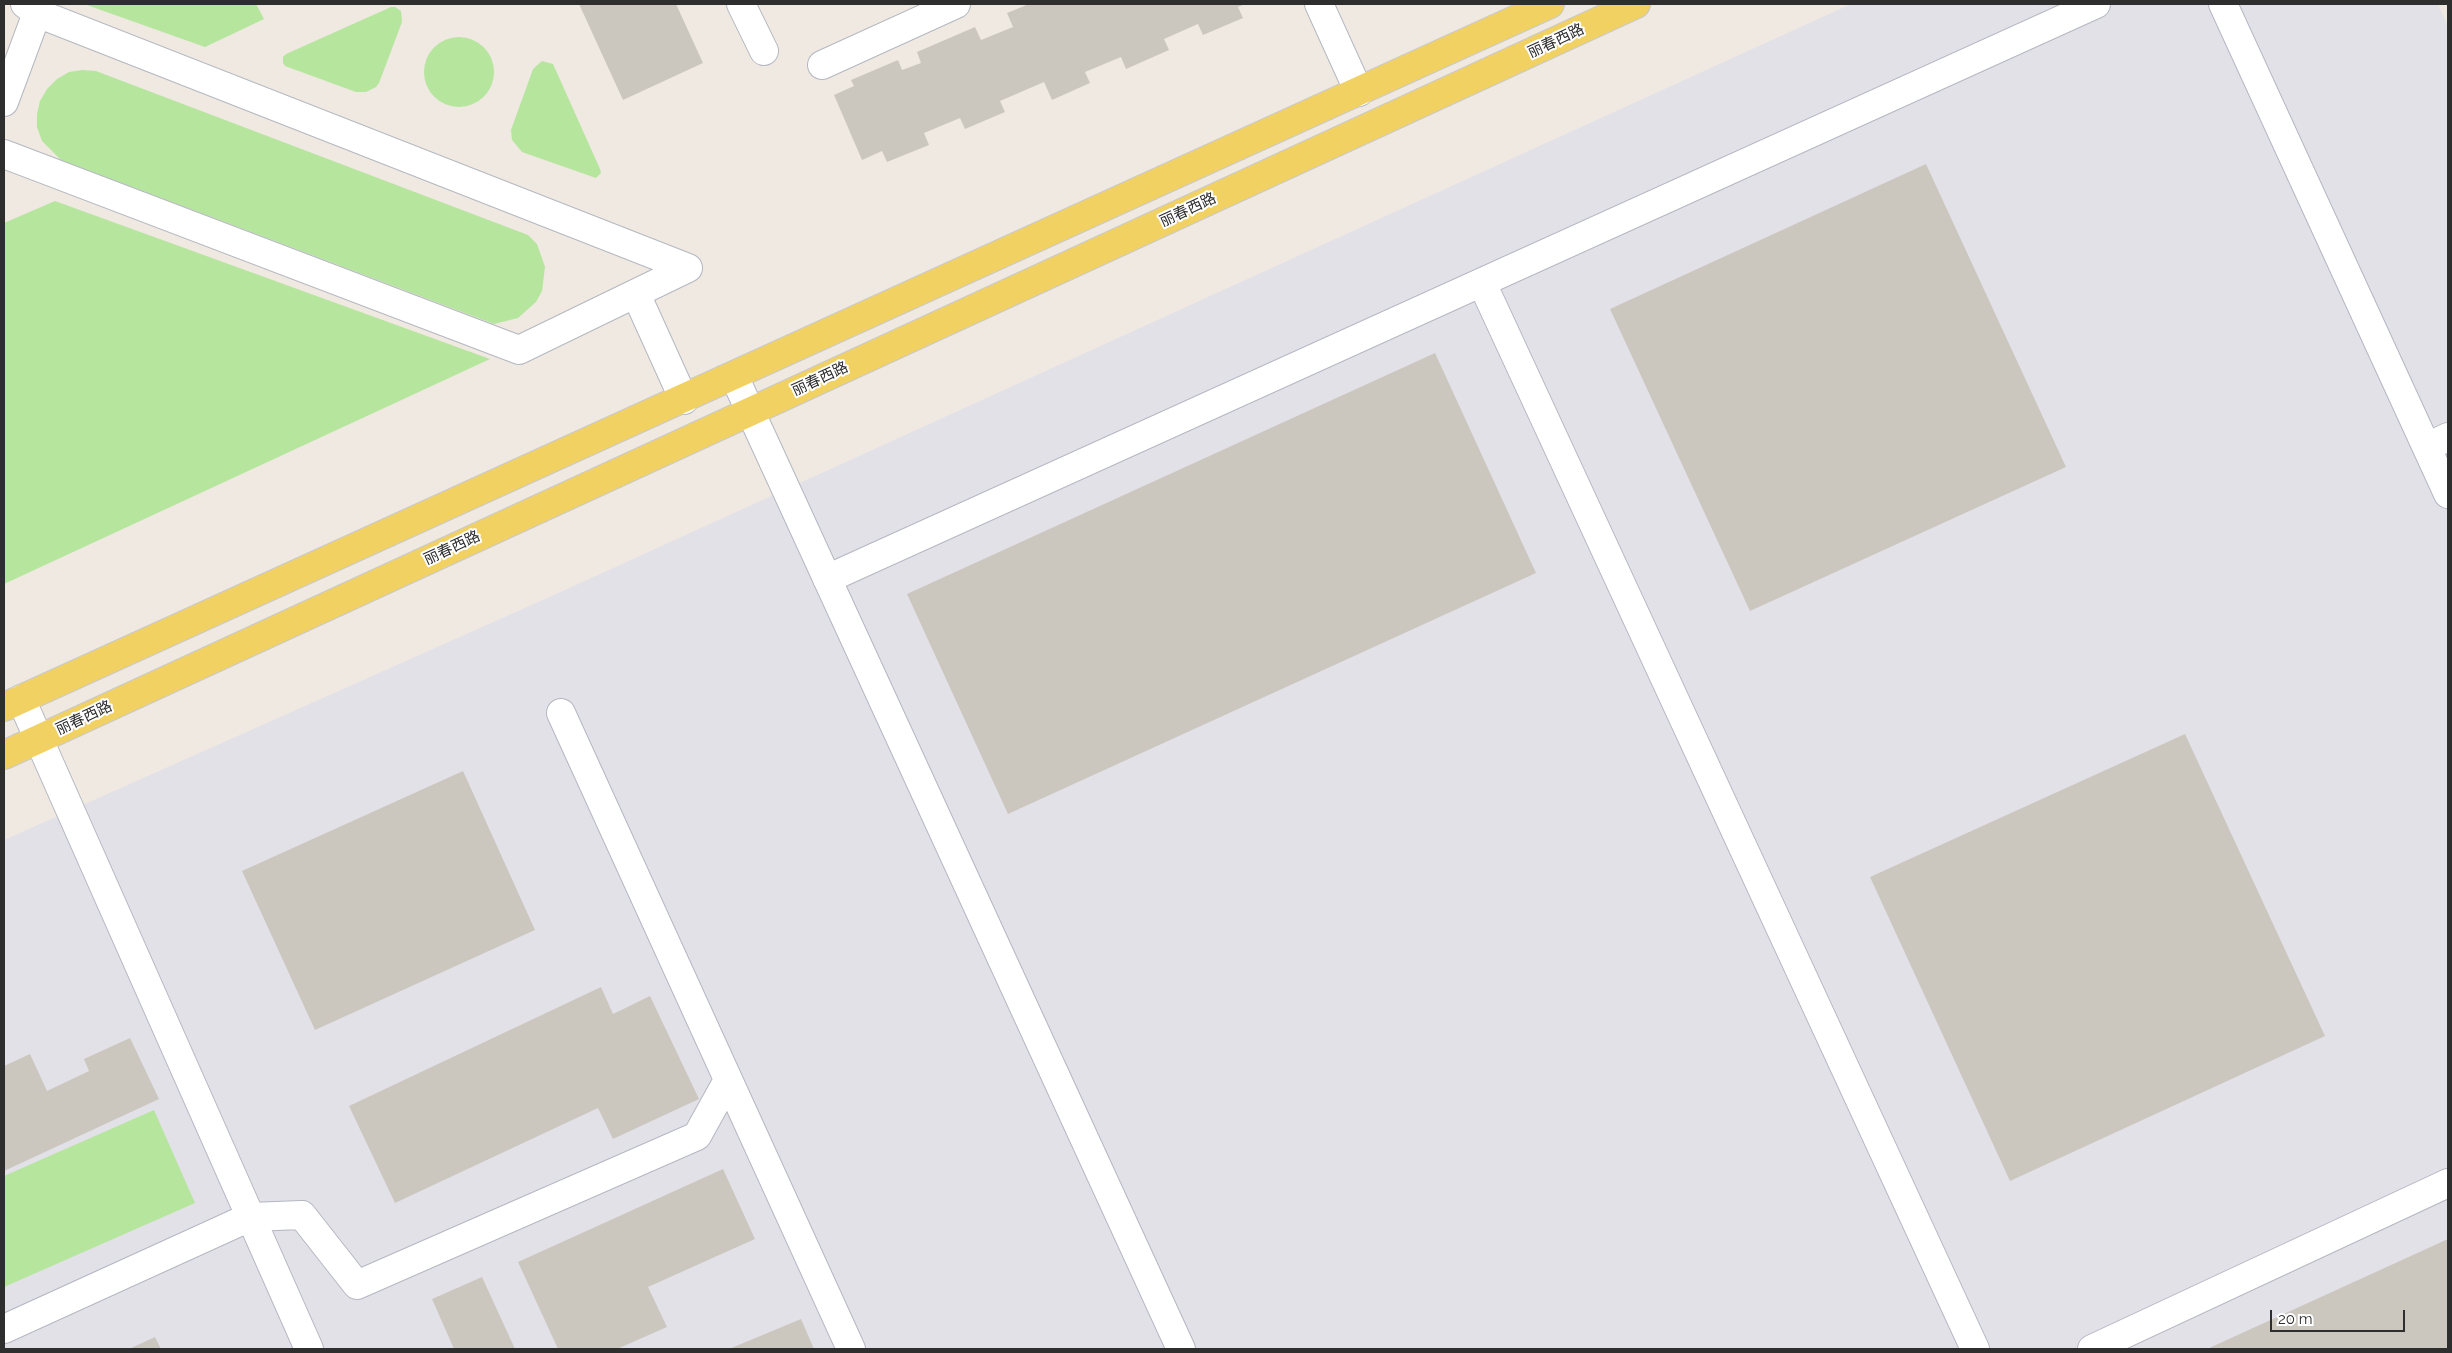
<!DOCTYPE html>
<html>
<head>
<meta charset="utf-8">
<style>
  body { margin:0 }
  #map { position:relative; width:2452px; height:1353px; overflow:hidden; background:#efe9e1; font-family:Raleway,sans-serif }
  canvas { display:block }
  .frame { position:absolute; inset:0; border:5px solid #2e2e2e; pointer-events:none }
  .scale { position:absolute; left:2270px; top:1310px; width:135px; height:22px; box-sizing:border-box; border:2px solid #2e2e2e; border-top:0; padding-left:6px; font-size:15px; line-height:18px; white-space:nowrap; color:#2e2e2e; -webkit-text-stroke:4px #fff; paint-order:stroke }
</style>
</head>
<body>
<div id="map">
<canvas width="2452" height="1353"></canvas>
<div class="frame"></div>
<div class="scale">20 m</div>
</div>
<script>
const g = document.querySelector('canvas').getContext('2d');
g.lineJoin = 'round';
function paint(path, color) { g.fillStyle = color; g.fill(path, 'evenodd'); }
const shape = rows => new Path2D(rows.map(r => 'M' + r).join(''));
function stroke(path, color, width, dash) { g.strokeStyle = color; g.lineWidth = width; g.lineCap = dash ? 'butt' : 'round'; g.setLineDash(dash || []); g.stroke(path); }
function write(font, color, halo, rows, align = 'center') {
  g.font = font + ' Raleway,"Noto Sans SC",sans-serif'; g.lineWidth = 4; g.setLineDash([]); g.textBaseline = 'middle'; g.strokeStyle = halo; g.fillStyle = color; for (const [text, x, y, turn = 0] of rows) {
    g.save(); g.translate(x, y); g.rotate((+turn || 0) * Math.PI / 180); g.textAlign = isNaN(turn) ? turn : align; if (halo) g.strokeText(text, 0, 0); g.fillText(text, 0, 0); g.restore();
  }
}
const industrial = shape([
  [1851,4,2438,4,2448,26,2448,1349,4,1349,4,840,554,595]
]);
const green = shape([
  [84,4,256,4,264,19,205,47],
  [391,7,395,7,401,11,402,22,379,83,376,87,366,92,356,92,285,66,283,63,283,57,286,54],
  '424 72a35 35 0 1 1 70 0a35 35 0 1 1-70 0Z',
  [542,61,553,64,600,169,601,173,596,178,522,152,512,140,511,130,533,69],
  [82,70,96,71,528,235,537,244,545,267,542,291,536,302,518,318,494,324,61,160,42,141,37,127,37,114,40,101,47,89,57,79,69,72],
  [55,201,490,359,4,584,4,223],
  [154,1110,195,1203,4,1287,4,1176]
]);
const building = shape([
  [579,4,676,4,703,63,623,100],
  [1029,4,1245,4,1238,7,1243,18,1203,35,1198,24,1164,39,1169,50,1126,69,1121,57,1085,72,1090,83,1052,100,1044,82,1000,101,1005,112,965,129,960,118,924,133,929,145,887,162,882,151,862,160,834,95,854,86,851,80,898,60,902,70,921,63,917,52,975,27,981,40,1013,27,1007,13],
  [1926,164,2066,467,1750,611,1610,309],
  [1435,353,1536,573,1008,814,907,594],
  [2185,734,2325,1036,2010,1181,1870,877],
  [463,771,535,930,315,1030,242,871],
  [601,987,613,1014,650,996,699,1099,613,1139,598,1108,395,1203,349,1106],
  [130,1038,159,1099,4,1171,4,1066,30,1054,47,1091,89,1071,84,1059],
  [723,1169,755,1239,648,1287,667,1327,617,1349,558,1349,518,1262],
  [2448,1239,2448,1349,2207,1349],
  [482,1277,515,1349,454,1349,432,1299],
  [801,1319,814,1349,729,1349],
  [155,1337,161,1349,129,1349]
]);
const minor = shape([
  [741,4,764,51],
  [1319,4,1359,92],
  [2223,4,2448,494],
  [822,65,956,4],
  [4,102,37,13],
  [4,154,519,350,688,268,37,13,25,4],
  [1482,283,1975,1349],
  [636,294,684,400],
  [734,376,1181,1349],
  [2427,447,2448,437],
  [827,579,2096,4],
  [21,699,309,1349],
  [561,713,851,1349],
  [4,1329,250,1217,302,1215,357,1285,697,1136,728,1080],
  [2092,1349,2448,1183]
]);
const major = shape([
  [4,707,1550,4],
  [4,755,1636,4]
]);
const streetNames = [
  ["丽春西路",1556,41,-25],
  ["丽春西路",1188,210,-25],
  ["丽春西路",820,379,-25],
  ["丽春西路",452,548,-25],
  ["丽春西路",84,718,-25]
];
paint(industrial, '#e3e1e8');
paint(green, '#b6e59e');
paint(building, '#cbc7bf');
stroke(minor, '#b4b7c1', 30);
stroke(major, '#c9c9c9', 30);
stroke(minor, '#fff', 28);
stroke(major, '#f2d163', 28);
write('15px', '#2e2e2e', '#fff', streetNames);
</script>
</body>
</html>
